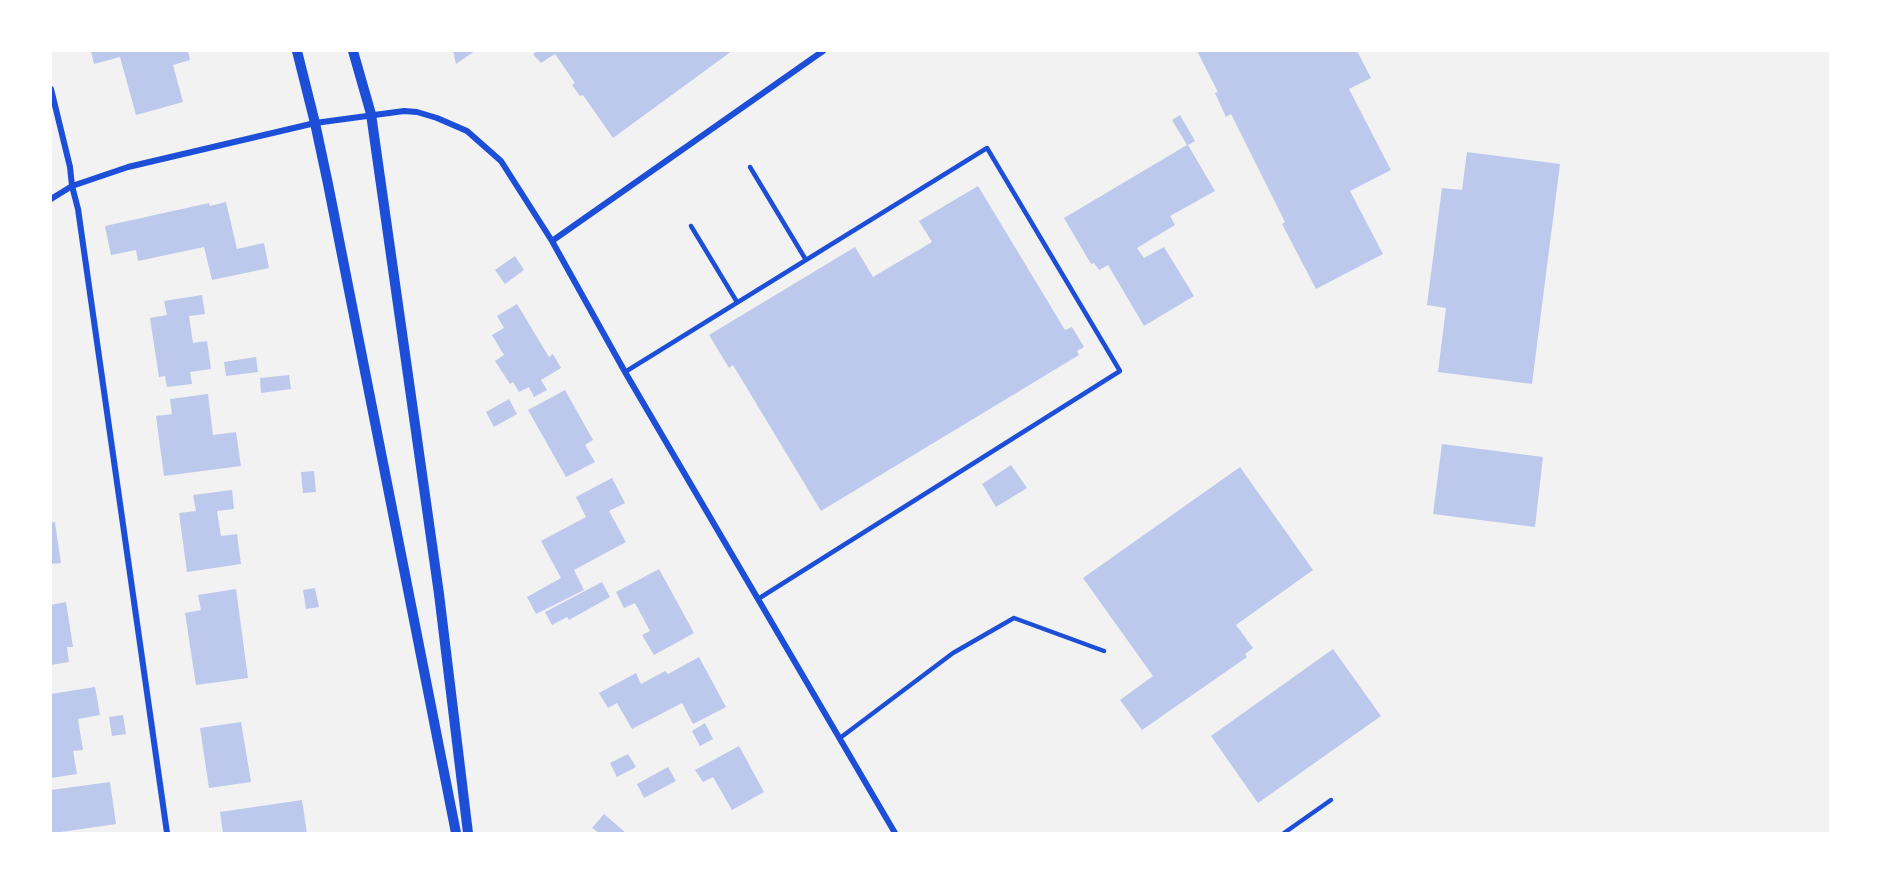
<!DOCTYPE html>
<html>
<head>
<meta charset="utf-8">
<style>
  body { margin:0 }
  #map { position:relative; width:1881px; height:884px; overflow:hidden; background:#f2f2f2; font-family:Helvetica,sans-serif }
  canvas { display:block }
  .frame { position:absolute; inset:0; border:52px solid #fff; pointer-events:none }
</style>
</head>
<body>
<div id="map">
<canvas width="1881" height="884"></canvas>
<div class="frame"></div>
</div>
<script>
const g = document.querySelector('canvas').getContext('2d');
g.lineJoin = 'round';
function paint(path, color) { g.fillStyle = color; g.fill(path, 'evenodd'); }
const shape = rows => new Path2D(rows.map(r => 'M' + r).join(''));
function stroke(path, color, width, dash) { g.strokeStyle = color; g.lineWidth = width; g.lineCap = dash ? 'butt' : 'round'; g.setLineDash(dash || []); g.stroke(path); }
const building = shape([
  [91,51,188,51,190,60,173,65,183,102,136,115,120,57,94,64],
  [453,51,475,51,456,64],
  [537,51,732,51,613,138,583,95,580,96,572,85,575,83,555,54,541,63,533,54],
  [1197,51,1357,51,1371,78,1349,89,1391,170,1350,191,1383,254,1316,289,1282,224,1285,222,1231,114,1226,117,1215,93,1218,92],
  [1180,115,1195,141,1188,145,1215,191,1170,216,1175,225,1137,248,1144,258,1164,247,1194,296,1144,326,1108,265,1099,270,1094,263,1091,264,1064,218,1187,145,1172,120],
  [1467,152,1560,164,1532,384,1438,372,1446,308,1427,305,1442,188,1462,190],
  [978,186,1065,330,1072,327,1084,347,1077,351,1079,355,821,511,733,365,729,368,709,335,855,247,873,277,932,242,919,221],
  [226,202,237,249,264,243,269,268,212,280,204,247,138,261,136,250,111,255,105,226,209,203,210,206],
  [515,256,524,270,505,284,495,270],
  [202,295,205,314,189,316,193,343,207,341,211,369,190,372,192,384,167,387,165,376,159,377,150,318,167,315,164,301],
  [517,304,549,357,553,354,561,368,541,380,547,390,534,397,529,387,519,392,513,382,510,384,495,361,504,355,492,335,504,328,497,316],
  [256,357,258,372,226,376,224,362],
  [289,375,291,389,261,393,260,378],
  [565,390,593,440,585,445,595,462,566,477,528,410],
  [208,394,213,435,236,432,241,466,164,476,156,416,172,414,170,399],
  [509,399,517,414,494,427,486,412],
  [1442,444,1543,457,1535,527,1433,514],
  [1011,465,1027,488,996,507,982,484],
  [1240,467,1313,570,1236,625,1253,648,1245,654,1247,657,1142,730,1120,700,1153,676,1083,578],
  [314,471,316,492,303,493,301,472],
  [612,478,625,503,609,511,626,542,574,570,584,590,536,614,527,597,561,578,541,541,586,517,576,497],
  [232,490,234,509,217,511,221,536,237,534,241,564,187,572,179,513,196,511,193,495],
  [55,522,61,563,51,564,51,523],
  [659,569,694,633,654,655,642,635,650,631,635,603,624,608,616,592],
  [602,582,610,597,569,620,567,617,552,625,545,612],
  [315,588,319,607,306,609,303,590],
  [236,589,248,678,196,685,185,613,201,610,198,595],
  [66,602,73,647,67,647,69,662,51,665,51,605],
  [1333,649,1381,716,1258,803,1211,736],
  [699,657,726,707,693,724,682,703,632,729,617,703,608,708,599,693,636,673,641,684,665,671,668,674],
  [95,687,100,715,78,719,83,750,73,751,77,774,51,778,51,694],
  [123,715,126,734,112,736,109,717],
  [241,722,251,782,209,788,200,728],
  [705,723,713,739,700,746,692,731],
  [739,746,764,792,732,810,713,777,703,782,695,770],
  [628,754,636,767,617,777,610,763],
  [668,767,676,781,644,798,637,784],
  [110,782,116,824,61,832,61,833,51,833,51,790],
  [302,800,307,833,223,833,220,812],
  [604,814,626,833,599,833,592,828]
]);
const service = shape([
  [750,167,806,260],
  [691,226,737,302],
  [625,372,987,148,1120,371,758,599],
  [840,738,953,653,1014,618,1104,651],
  [1284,833,1331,800]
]);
const minor = shape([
  [51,89,70,167,72,186,78,209,167,833],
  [51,199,72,186,128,167,315,123,404,111,417,112,437,118,467,131,501,161,552,241,625,372,895,833],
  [552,241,823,51]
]);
const tertiary = shape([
  [297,51,315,123,328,184,456,833],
  [353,51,371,114,439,594,468,833]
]);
paint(building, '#bdc9ec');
stroke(service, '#1d4ed8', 4.5);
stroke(minor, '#1d4ed8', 6);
stroke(tertiary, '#1d4ed8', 10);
</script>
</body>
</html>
